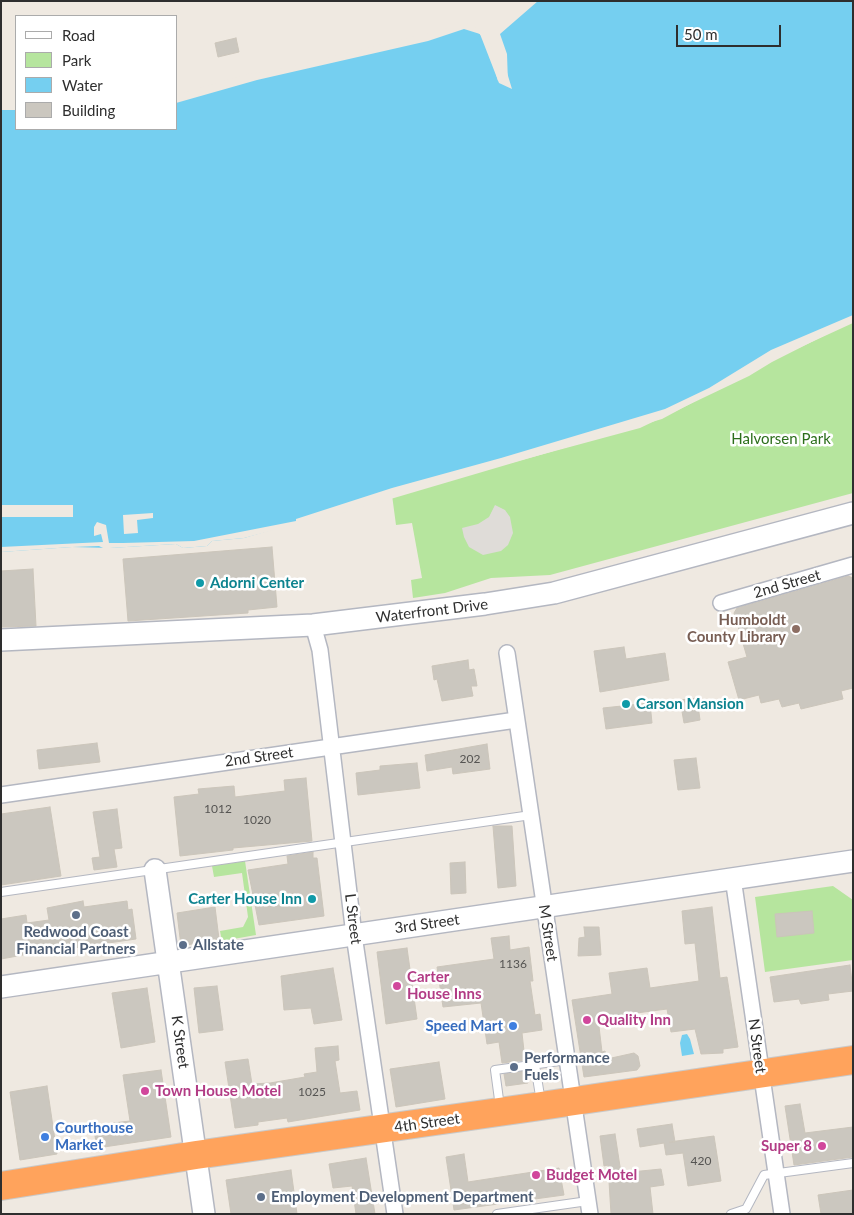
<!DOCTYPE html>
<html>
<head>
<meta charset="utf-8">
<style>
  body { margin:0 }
  #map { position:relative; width:854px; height:1215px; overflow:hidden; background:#efe9e1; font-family:Lato,sans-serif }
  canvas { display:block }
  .frame { position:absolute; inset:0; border:2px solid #2e2e2e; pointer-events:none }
  .legend { position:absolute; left:15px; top:15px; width:162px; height:115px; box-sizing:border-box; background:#fff; border:1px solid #ababab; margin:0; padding:6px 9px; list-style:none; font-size:15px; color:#2e2e2e }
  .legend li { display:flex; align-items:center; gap:10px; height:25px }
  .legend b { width:25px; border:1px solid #ababab }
  .scale { position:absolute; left:676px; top:25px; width:105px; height:22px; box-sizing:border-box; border:2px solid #2e2e2e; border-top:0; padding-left:6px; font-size:15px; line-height:18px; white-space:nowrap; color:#2e2e2e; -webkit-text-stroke:4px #fff; paint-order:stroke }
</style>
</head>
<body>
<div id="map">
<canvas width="854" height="1215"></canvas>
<div class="frame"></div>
<ul class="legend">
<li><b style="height:6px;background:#fff"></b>Road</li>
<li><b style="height:14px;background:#b6e59e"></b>Park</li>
<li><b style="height:14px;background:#75cff0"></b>Water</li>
<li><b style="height:14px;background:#cbc7bf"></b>Building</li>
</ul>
<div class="scale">50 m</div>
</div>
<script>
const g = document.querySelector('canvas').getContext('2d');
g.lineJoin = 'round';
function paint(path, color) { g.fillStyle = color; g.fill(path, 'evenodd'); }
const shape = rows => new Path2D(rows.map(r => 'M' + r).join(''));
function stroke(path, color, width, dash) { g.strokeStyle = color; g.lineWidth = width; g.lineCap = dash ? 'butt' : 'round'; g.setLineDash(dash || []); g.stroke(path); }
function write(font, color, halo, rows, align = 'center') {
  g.font = font + ' Lato,sans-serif'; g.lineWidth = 5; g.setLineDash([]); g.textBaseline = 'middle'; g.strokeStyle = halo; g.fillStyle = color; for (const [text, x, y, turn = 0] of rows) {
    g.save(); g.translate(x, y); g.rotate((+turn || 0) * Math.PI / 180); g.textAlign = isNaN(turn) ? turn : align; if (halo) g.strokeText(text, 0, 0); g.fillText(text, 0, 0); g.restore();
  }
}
const green = shape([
  [853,321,853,493,550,575,491,578,445,593,413,598,411,580,422,578,412,523,396,525,392,495,640,428,749,376,772,362],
  [245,861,256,935,222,941,220,931,243,927,248,917,242,873,214,877,212,866],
  [833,886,853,900,853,960,765,972,755,897]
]);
const plaza = shape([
  [495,505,505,510,510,517,513,533,508,545,501,551,483,555,469,547,464,537,462,528,478,524,489,517]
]);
const water = shape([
  [538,1,853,1,853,320,766,359,669,414,244,538,212,541,207,546,183,548,176,544,110,548,72,547,1,552,1,110,16,110,16,129,176,129,176,97,470,25,487,41,498,81,508,83,507,54,500,34],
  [682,1035,687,1034,690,1039,694,1054,682,1056,680,1043]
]);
const pier = shape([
  [470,23,489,39,500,79,506,80,505,66,512,89,499,83,480,34,464,29,428,41,257,80,176,103,176,95,248,74,272,71],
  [853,315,853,323,768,362,662,419,299,526,297,524,244,538,212,541,207,546,183,548,176,544,110,548,109,551,99,546,72,547,1,552,1,547,103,542,101,534,94,536,94,527,97,522,106,525,109,543,123,543,194,541,296,521,296,519,392,488,501,458,665,409,709,388,771,350],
  [1,505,73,505,73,517,1,517],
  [153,513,153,518,137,520,138,533,124,534,123,515]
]);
const building = shape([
  [236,38,239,52,218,57,215,43,236,38],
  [272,547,277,607,248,610,248,613,128,621,123,559,272,547],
  [33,569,36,626,1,627,1,571,33,569],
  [848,576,853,578,853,688,841,691,843,699,801,709,799,703,782,707,779,699,761,703,759,695,739,700,728,662,747,657,734,613,737,608,848,576],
  [624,647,626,659,665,653,669,680,600,692,594,651,624,647],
  [468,660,469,670,474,669,477,686,471,686,473,696,442,701,437,679,434,680,432,666,468,660],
  [697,698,700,720,684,723,680,700,697,698],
  [650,703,652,723,606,729,603,708,650,703],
  [97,743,100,762,39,769,37,750,97,743],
  [487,744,490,769,453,774,452,767,427,771,425,755,487,744],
  [696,758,700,788,678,790,674,760,696,758],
  [417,763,420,788,358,795,356,773,380,770,380,766,417,763],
  [306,778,312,841,233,848,233,850,180,856,174,797,199,794,198,789,234,786,235,797,285,791,284,780,306,778],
  [50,807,61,876,1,885,1,814,50,807],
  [117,809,122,848,114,849,117,867,94,870,92,858,100,857,93,812,117,809],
  [493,826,512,826,516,886,498,888,493,826],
  [313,852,313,858,317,858,324,916,259,925,248,870,288,864,287,856,313,852],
  [465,862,466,893,451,894,450,863,465,862],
  [83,901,84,907,127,901,128,910,132,909,136,939,67,949,67,947,1,959,1,919,26,915,27,923,49,920,47,908,83,901],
  [215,907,219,939,181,946,177,913,215,907],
  [712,907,720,978,727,977,738,1047,723,1049,723,1053,701,1054,695,1029,671,1032,667,1009,598,1018,602,1052,605,1051,607,1059,634,1053,638,1056,640,1066,637,1070,584,1077,572,1000,612,994,609,973,647,968,650,988,699,981,695,943,685,944,682,911,712,907],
  [812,911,814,933,777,937,775,914,812,911],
  [584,927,599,927,601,955,578,956,579,938,585,937,584,927],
  [509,936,510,950,529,947,533,981,530,981,535,1015,540,1014,542,1030,522,1033,525,1060,502,1063,499,1042,487,1044,481,1003,443,1007,437,967,494,959,491,938,509,936],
  [407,948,417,1019,386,1024,377,952,407,948],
  [850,965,853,991,828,994,829,1000,801,1004,799,999,774,1002,770,977,850,965],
  [333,968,342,1020,314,1024,311,1008,284,1010,281,976,333,968],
  [217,986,223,1030,199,1033,194,988,217,986],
  [147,988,155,1042,121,1048,112,993,147,988],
  [338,1046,339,1060,335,1061,340,1093,357,1091,360,1110,288,1122,287,1118,258,1122,258,1125,235,1128,225,1062,248,1059,252,1084,270,1083,305,1077,304,1074,317,1072,315,1048,338,1046],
  [439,1062,445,1099,396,1107,390,1069,439,1062],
  [161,1070,171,1137,97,1148,94,1130,114,1127,113,1123,130,1121,123,1075,161,1070],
  [526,1071,528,1083,506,1086,504,1074,526,1071],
  [47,1086,57,1154,20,1160,10,1092,47,1086],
  [800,1104,805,1133,853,1127,853,1157,794,1165,785,1106,800,1104],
  [672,1124,675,1142,669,1142,714,1136,721,1181,688,1186,683,1153,666,1155,664,1143,640,1147,637,1129,672,1124],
  [615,1134,621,1173,661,1169,664,1185,650,1187,653,1214,611,1214,608,1165,604,1166,600,1136,615,1134],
  [464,1154,468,1182,559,1168,564,1195,454,1210,446,1157,464,1154],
  [366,1158,375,1214,356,1214,352,1186,333,1188,329,1164,366,1158],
  [291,1170,297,1214,231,1214,226,1180,291,1170],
  [853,1190,853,1214,821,1214,818,1195,853,1190]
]);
const lane = shape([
  [1,892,531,815],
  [535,1065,541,1102],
  [500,1107,495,1070,567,1060],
  [497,1214,588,1201],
  [731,1214,746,1209,764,1175,853,1163]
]);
const street = shape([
  [721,603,853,565],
  [313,625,320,650,354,935,395,1214],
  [507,653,590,1214],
  [1,795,516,720],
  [733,878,782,1214]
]);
const secondary = shape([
  [1,640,313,625,485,604,554,593,853,513],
  [155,870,204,1214],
  [1,987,853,861]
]);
const highway = shape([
  [1,1186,196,1155,541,1106,853,1060]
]);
const markers = [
  [200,583,5,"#0f9aa8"],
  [796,629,5,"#8d6e63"],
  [626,704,5,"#0f9aa8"],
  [312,899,5,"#0f9aa8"],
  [76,915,5,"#5c6f8a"],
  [183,945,5,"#5c6f8a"],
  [397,986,5,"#d1479c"],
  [587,1020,5,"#d1479c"],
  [513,1026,5,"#3f7fe0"],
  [514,1067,5,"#5c6f8a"],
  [145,1091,5,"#d1479c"],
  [45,1137,5,"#3f7fe0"],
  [822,1146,5,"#d1479c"],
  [536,1175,5,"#d1479c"],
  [261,1197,5,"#5c6f8a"]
];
const numberNames = [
  ["202",470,759],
  ["1012",218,809],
  ["1020",257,820],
  ["1136",513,964],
  ["1025",312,1092],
  ["420",701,1161]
];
const parkNames = [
  ["Halvorsen Park",781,439]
];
const cultureNames = [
  ["Adorni Center",210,583],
  ["Carson Mansion",636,704],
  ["Carter House Inn",302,899,"right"]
];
const streetNames = [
  ["2nd Street",787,584,-16],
  ["Waterfront Drive",432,611,-7],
  ["2nd Street",259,757,-8],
  ["L Street",353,919,83],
  ["3rd Street",427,924,-8],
  ["M Street",548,933,81],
  ["K Street",180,1042,82],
  ["N Street",757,1046,82],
  ["4th Street",427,1123,-8]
];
const educationNames = [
  ["Humboldt",786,620],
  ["County Library",786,637]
];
const serviceNames = [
  ["Redwood Coast",76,932,"center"],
  ["Financial Partners",76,949,"center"],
  ["Allstate",193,945],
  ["Performance",524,1058],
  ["Fuels",524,1075],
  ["Employment Development Department",271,1197]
];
const hotelNames = [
  ["Carter",407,977],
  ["House Inns",407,994],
  ["Quality Inn",597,1020],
  ["Town House Motel",155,1091],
  ["Super 8",812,1146,"right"],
  ["Budget Motel",546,1175]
];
const shopNames = [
  ["Speed Mart",503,1026],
  ["Courthouse",55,1128,"left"],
  ["Market",55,1145,"left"]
];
paint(green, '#b6e59e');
paint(plaza, '#dfdcd8');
paint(water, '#75cff0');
paint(pier, '#efe9e1');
paint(building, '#cbc7bf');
stroke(building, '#cbc5ba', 1);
stroke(lane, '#b4b7c1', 10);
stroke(street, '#b4b7c1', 18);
stroke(secondary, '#b4b7c1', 24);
stroke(highway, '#c9c9c9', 30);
stroke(lane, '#fff', 8);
stroke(street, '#fff', 15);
stroke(secondary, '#fff', 21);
stroke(highway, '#ffa35c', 28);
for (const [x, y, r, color] of markers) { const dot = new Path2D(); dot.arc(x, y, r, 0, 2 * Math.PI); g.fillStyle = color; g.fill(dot); stroke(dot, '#fff', 2); }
write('12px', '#555452', null, numberNames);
write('15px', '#2c6e1b', '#fff', parkNames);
write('bold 15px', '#0d838f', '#fff', cultureNames, 'left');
write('15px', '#2e2e2e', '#fff', streetNames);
write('bold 15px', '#785e54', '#fff', educationNames, 'right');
write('bold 15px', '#4e5e75', '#fff', serviceNames, 'left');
write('bold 15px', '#b23c85', '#fff', hotelNames, 'left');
write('bold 15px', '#366cbe', '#fff', shopNames, 'right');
</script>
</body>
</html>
